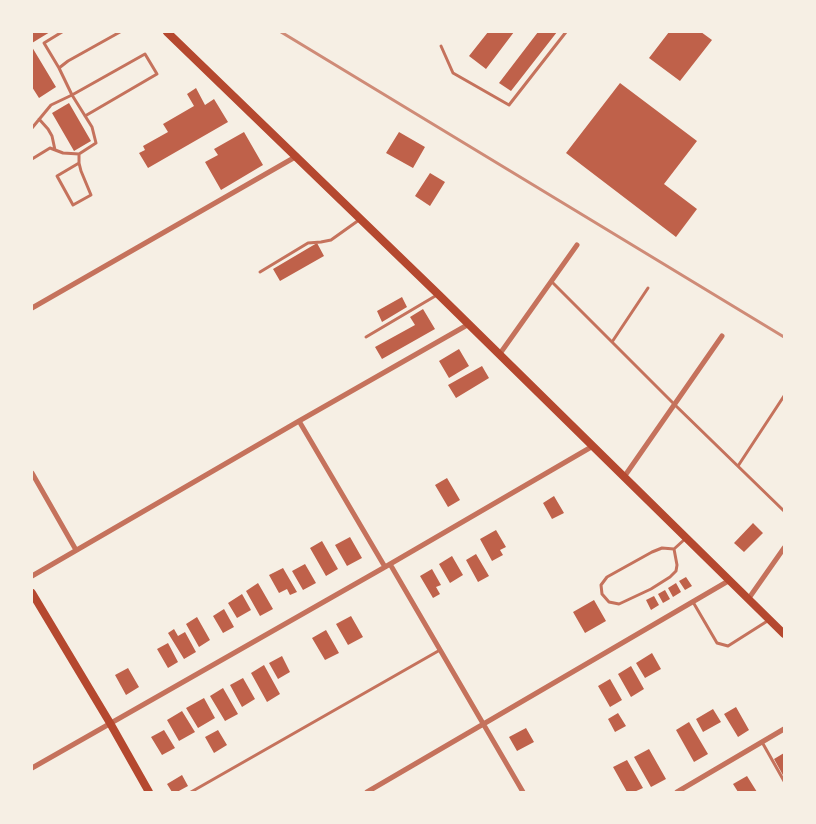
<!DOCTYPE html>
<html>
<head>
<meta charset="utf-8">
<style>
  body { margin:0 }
  #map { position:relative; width:816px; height:824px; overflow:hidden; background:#f6efe4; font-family:Cabin,sans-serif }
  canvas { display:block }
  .frame { position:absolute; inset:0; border:33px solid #f6efe4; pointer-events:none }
</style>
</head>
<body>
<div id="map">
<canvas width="816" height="824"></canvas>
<div class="frame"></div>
</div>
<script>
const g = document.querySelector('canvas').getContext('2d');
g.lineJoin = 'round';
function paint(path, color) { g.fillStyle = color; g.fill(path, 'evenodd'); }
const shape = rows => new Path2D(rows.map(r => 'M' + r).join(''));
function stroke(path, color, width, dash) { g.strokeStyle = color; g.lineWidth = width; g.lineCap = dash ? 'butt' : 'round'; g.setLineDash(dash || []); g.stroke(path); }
const building = shape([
  [32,32,50,32,32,43],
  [488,32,514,32,486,69,469,56],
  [538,32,557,32,511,91,499,83],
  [669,32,701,32,712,40,680,81,649,58],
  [32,47,56,87,39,98,32,87],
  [620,83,697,141,664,184,697,209,676,237,566,153],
  [196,88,205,105,214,99,228,122,148,168,139,153,145,150,143,146,168,132,163,124,194,106,187,94],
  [69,103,91,141,74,151,52,113],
  [244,132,263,165,221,190,205,162,218,155,214,149],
  [399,132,425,147,413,168,386,153],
  [430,173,445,182,430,206,415,196],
  [317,243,324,256,280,281,273,269],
  [402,297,407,307,382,322,377,311],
  [423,309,435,329,382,359,375,347,415,325,410,317],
  [459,349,469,366,449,378,439,361],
  [482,366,489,378,456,398,448,385],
  [447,478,460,500,448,507,435,485],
  [554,496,564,513,552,519,543,503],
  [753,523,763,533,744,552,734,543],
  [496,530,506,547,500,550,503,555,492,561,480,539],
  [350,537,362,558,347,566,335,545],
  [322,541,338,569,326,576,310,548],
  [476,554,489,576,478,582,466,560],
  [452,556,463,575,450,583,439,564],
  [305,564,316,583,303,590,292,571],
  [283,568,297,592,290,595,287,589,279,593,269,575],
  [432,569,441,585,436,587,440,594,433,598,420,576],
  [686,577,692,586,685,590,679,581],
  [258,583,273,609,260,616,246,591],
  [676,583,681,592,673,597,668,588],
  [665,590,670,599,663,603,658,594],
  [242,594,251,610,237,618,228,603],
  [654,596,659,605,651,610,646,600],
  [594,600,606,621,585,633,573,612],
  [224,609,234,627,223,633,213,616],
  [351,616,363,637,348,645,336,624],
  [197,617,210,640,199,647,186,624],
  [174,629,178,636,185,632,196,652,184,659,168,633],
  [326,630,339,653,325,660,312,638],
  [168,643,178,662,168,668,157,649],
  [652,653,661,669,645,678,636,663],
  [282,656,290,672,278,679,269,663],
  [264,665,280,694,267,702,251,673],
  [631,666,644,689,631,697,618,674],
  [128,668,139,687,126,695,115,675],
  [243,678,255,699,242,707,230,685],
  [610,679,622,700,610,707,598,686],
  [223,688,238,714,225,721,210,696],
  [204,698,215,718,198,728,186,708],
  [736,707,749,730,738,737,724,714],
  [713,709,721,722,703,732,696,719],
  [182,711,195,732,179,741,167,720],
  [618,713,626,726,615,732,608,719],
  [689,722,708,754,694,762,676,730],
  [526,728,534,742,517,751,509,737],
  [164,730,175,748,162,755,151,737],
  [218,730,227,745,214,753,205,737],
  [649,749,666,779,651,787,634,757],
  [784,753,784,777,774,759],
  [627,760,643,788,634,792,627,792,613,767],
  [182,775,188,786,177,792,172,792,167,784],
  [747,776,757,792,738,792,733,784]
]);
const service = shape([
  [441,46,453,73,509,105,566,32],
  [59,68,44,43,62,32],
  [39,119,48,129,52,136,55,150],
  [32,128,51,105,72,95,145,54,157,74,85,116],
  [79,154,79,163,81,171,91,195,73,205,57,176,79,163],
  [32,159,50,148,63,153,79,154,96,143,92,127,72,95,59,68,68,61,120,32],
  [260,272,308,243,321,242,331,240,359,220],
  [552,282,674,404,784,511],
  [366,337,437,295],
  [612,342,648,288],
  [738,466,784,396],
  [674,549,677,565,676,571,670,577,651,589,619,604,609,602,602,594,601,585,607,577,652,552,662,548,674,549,685,539],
  [693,602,717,643,728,646,769,620],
  [762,742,784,781],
  [191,792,440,650]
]);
const minor = shape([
  [32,308,297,156],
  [499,355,577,245],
  [299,421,385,567],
  [32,473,76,550],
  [624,477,722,336],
  [390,564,523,792],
  [32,576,299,421,469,324],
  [749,598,784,548],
  [32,768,385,567,593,446],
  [367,792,730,580],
  [677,792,784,729]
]);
const secondary = shape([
  [167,32,439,295,784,634],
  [32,593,110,723,149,792]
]);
const rail = shape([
  [281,32,784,337]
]);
paint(building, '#bf614a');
stroke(service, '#c5725c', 3);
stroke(minor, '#c5725c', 5);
stroke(secondary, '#b5482f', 8);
stroke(rail, '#cf8b77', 3);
</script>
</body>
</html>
